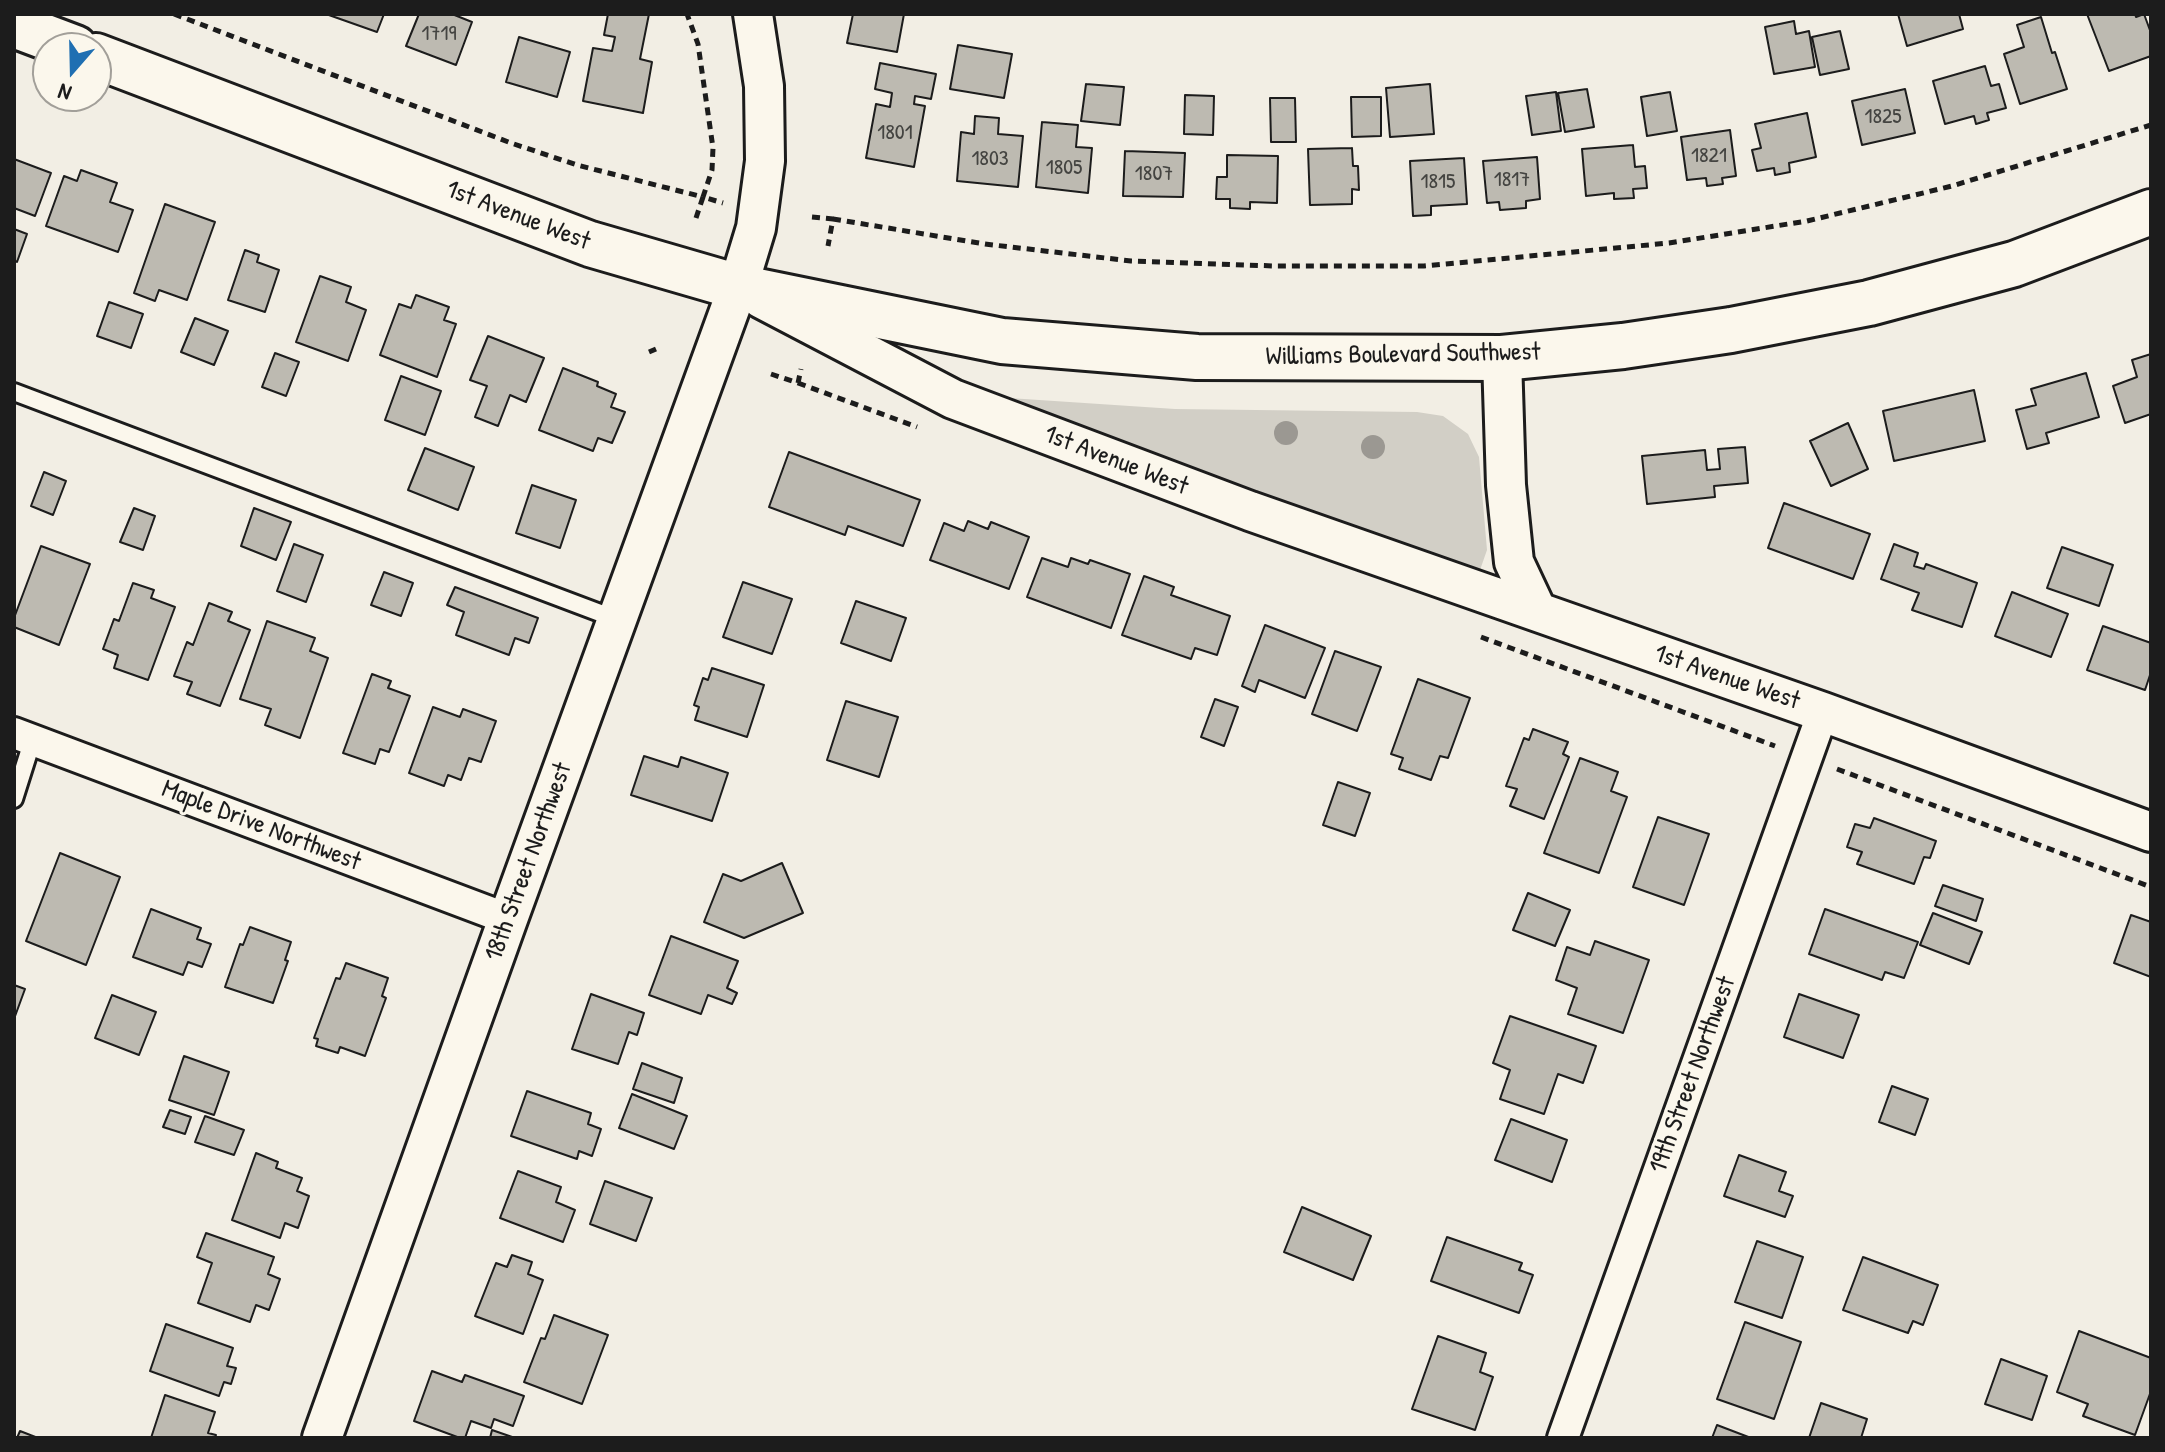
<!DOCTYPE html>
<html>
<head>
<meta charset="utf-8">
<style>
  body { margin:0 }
  #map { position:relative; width:2165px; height:1452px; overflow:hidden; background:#f2eee4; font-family:"Patrick Hand",sans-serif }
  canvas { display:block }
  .frame { position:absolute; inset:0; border:16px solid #1c1c1c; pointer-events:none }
  .north { position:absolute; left:32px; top:32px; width:80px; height:80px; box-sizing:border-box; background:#fbf7ec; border:2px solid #a29f99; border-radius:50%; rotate:200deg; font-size:22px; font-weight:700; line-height:32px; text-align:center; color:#1c1c1c }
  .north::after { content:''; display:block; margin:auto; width:28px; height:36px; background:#1f6fb2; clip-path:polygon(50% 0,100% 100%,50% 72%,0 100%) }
</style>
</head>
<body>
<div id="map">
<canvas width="2165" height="1452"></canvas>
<div class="frame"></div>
<div class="north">N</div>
</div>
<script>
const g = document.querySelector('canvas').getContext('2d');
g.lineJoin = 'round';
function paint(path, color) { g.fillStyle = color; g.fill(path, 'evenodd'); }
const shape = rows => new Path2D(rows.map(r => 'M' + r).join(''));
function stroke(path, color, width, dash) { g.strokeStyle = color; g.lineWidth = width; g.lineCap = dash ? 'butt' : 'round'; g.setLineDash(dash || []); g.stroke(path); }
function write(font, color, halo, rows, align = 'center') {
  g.font = font + ' "Patrick Hand",sans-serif'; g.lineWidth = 6; g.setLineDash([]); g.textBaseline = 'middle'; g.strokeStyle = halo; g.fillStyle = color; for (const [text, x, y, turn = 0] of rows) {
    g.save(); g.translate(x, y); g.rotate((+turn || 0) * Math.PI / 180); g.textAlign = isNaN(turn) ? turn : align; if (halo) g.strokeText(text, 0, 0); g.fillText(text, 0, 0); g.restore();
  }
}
const green = shape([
  [1009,398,1175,409,1417,412,1443,416,1468,434,1479,457,1487,550,1480,570,1463,575,1400,543,1077,425,1049,423,998,402]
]);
const building = shape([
  [326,14,384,14,377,32,326,14],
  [419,14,452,14,472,22,456,65,406,46,419,14],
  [608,14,649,14,640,59,652,62,643,113,583,101,593,48,612,51,615,37,604,35,608,14],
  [853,14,904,14,897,52,847,43,853,14],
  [1898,14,1959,14,1963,29,1907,46,1898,14],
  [2087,14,2135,14,2136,17,2144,14,2151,33,2151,56,2109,71,2087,14],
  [2041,17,2052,53,2055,52,2067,89,2020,104,2004,54,2024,47,2017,25,2041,17],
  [1794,21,1796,34,1809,31,1815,67,1774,74,1765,27,1794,21],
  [1840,31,1849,69,1820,75,1812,37,1840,31],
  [519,37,570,52,557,97,506,82,519,37],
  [958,45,1012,54,1004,98,950,89,958,45],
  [880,63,936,74,931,99,915,96,914,104,925,106,914,167,866,158,876,104,890,107,892,93,875,89,880,63],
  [1985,66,1991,86,1999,84,2006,108,1987,113,1989,120,1976,124,1974,116,1945,124,1933,81,1985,66],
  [1086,84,1124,87,1120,125,1081,121,1086,84],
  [1430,84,1434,134,1390,137,1386,88,1430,84],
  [1587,89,1594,127,1565,132,1558,93,1587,89],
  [1905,89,1915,133,1862,145,1852,101,1905,89],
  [1556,92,1561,131,1532,135,1526,96,1556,92],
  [1670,92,1677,131,1647,136,1641,97,1670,92],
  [1185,95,1214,96,1213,135,1184,134,1185,95],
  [1351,97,1381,97,1381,136,1352,137,1351,97],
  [1270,98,1295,98,1296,142,1271,142,1270,98],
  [1807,113,1816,157,1789,163,1790,172,1775,175,1774,168,1757,171,1752,150,1761,148,1755,124,1807,113],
  [975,116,999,118,998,134,1023,136,1018,187,957,181,961,132,974,134,975,116],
  [1042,122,1078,125,1076,147,1092,148,1088,193,1036,187,1042,122],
  [1730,130,1736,176,1722,178,1723,184,1707,186,1706,178,1687,180,1681,137,1730,130],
  [1633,145,1635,167,1645,166,1647,188,1633,189,1634,198,1614,199,1614,193,1586,196,1582,149,1633,145],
  [1352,148,1353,166,1358,166,1359,190,1352,189,1352,204,1310,205,1308,149,1352,148],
  [1125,151,1185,153,1183,197,1123,196,1125,151],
  [1227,155,1278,156,1277,203,1250,202,1250,209,1230,208,1230,199,1216,199,1217,177,1227,177,1227,155],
  [1537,157,1540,199,1526,201,1526,208,1500,210,1499,202,1487,203,1483,161,1537,157],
  [1464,158,1467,204,1431,206,1431,215,1413,216,1410,161,1464,158],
  [14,159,51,173,35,216,14,208,14,159],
  [81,170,117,183,110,202,133,210,118,252,46,226,64,176,77,181,81,170],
  [165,204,215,222,187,300,159,290,155,301,134,293,165,204],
  [14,229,27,234,17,262,14,260,14,229],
  [245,250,259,255,257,262,279,270,265,312,228,300,245,250],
  [320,276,351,287,346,302,366,310,348,361,296,342,320,276],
  [416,295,449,307,444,320,456,324,437,377,380,355,399,304,411,308,416,295],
  [109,302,143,314,131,348,97,336,109,302],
  [195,318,228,331,214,365,181,352,195,318],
  [488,336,544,358,526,402,510,395,498,426,475,417,487,386,470,380,488,336],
  [275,353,299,362,286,396,262,387,275,353],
  [2151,354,2151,414,2125,423,2113,386,2137,377,2132,360,2151,354],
  [563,368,598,382,597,386,616,394,611,407,625,412,612,443,598,438,593,451,539,430,563,368],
  [2086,373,2099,417,2046,433,2049,443,2027,449,2016,410,2036,405,2031,389,2086,373],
  [401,376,441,391,425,435,385,420,401,376],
  [1974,390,1985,441,1894,461,1883,411,1974,390],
  [1848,423,1868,469,1831,486,1810,441,1848,423],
  [1745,447,1748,483,1714,486,1715,497,1647,504,1642,456,1705,450,1707,470,1720,469,1718,449,1745,447],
  [425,448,474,467,458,510,408,490,425,448],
  [789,452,920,500,903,546,848,526,845,535,769,507,789,452],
  [44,472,66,481,53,515,31,506,44,472],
  [532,485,576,500,560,548,516,533,532,485],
  [1784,503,1870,534,1853,579,1768,548,1784,503],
  [134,508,155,516,143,550,120,542,134,508],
  [254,508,291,522,276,560,241,546,254,508],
  [968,521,988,529,991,522,1029,537,1009,589,930,560,944,523,964,531,968,521],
  [294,544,323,555,306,602,277,591,294,544],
  [1894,544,1918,553,1914,566,1924,569,1926,564,1977,583,1962,627,1912,610,1919,593,1881,579,1894,544],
  [41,546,90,564,59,645,14,627,14,618,41,546],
  [2062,547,2113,565,2099,606,2047,588,2062,547],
  [1042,558,1068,567,1071,558,1088,564,1090,560,1130,574,1111,628,1027,597,1042,558],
  [384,572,413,583,401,616,371,605,384,572],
  [1144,576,1174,587,1171,595,1230,616,1217,655,1195,648,1191,659,1122,635,1144,576],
  [743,582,792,599,772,654,723,637,743,582],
  [133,583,154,590,151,598,175,607,148,680,114,668,118,655,103,649,114,619,119,621,133,583],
  [455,587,538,618,529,643,515,638,509,655,456,635,464,612,447,605,455,587],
  [2012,592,2068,614,2051,657,1995,636,2012,592],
  [856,601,906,618,891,661,841,643,856,601],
  [209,603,232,612,228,621,250,630,220,706,187,694,192,682,174,676,187,642,193,645,209,603],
  [267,621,315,638,310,651,328,658,300,738,265,725,271,709,240,699,267,621],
  [1265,625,1325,648,1305,698,1259,680,1255,692,1242,686,1265,625],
  [2103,626,2151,643,2151,672,2145,690,2087,670,2103,626],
  [1335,651,1381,667,1357,731,1312,714,1335,651],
  [712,668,764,685,747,737,695,720,699,707,694,705,703,678,708,680,712,668],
  [372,674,391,681,388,688,410,696,389,752,380,749,375,764,343,753,372,674],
  [1418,679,1470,698,1448,758,1440,756,1431,780,1399,769,1403,758,1391,754,1418,679],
  [1215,699,1238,707,1224,746,1201,737,1215,699],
  [846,701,898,717,879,777,827,760,846,701],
  [433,707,460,717,463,709,496,721,481,762,469,758,461,780,448,775,444,786,409,773,433,707],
  [1533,729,1568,742,1563,754,1569,757,1544,819,1510,806,1517,789,1506,786,1524,738,1529,740,1533,729],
  [644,756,678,767,681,757,728,773,712,821,631,795,644,756],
  [1580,758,1618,772,1611,791,1627,797,1599,873,1544,853,1580,758],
  [1338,782,1370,793,1355,836,1323,825,1338,782],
  [1658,817,1709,834,1684,905,1633,887,1658,817],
  [1874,818,1936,841,1930,858,1924,857,1914,884,1857,864,1862,852,1847,847,1855,824,1870,828,1874,818],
  [60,853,120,877,86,965,26,941,60,853],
  [782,863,803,913,744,938,704,922,723,874,741,881,782,863],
  [1943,885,1983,899,1976,921,1935,906,1943,885],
  [1528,893,1570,910,1555,946,1513,930,1528,893],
  [151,909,201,928,197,939,211,944,202,967,188,962,183,975,133,957,151,909],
  [1825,909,1918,942,1904,978,1885,972,1882,980,1809,954,1825,909],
  [1933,913,1982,932,1969,964,1920,945,1933,913],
  [2131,915,2151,922,2151,977,2114,963,2131,915],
  [250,927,291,942,285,960,288,961,273,1003,225,987,240,944,243,945,250,927],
  [671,936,738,961,727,988,737,993,732,1004,708,995,701,1014,649,995,671,936],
  [1595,941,1649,960,1623,1033,1568,1014,1577,988,1556,980,1567,947,1590,955,1595,941],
  [346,963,388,978,382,996,386,998,365,1056,340,1047,338,1053,316,1046,318,1039,314,1038,336,978,340,979,346,963],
  [14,985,25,989,14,1019,14,985],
  [591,994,644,1013,637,1035,629,1032,618,1064,572,1049,591,994],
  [1799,994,1859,1015,1843,1058,1784,1037,1799,994],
  [112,995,156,1012,139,1055,95,1038,112,995],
  [1510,1016,1596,1046,1583,1083,1558,1074,1544,1114,1500,1099,1510,1070,1493,1063,1510,1016],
  [184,1056,229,1072,214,1115,169,1100,184,1056],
  [642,1063,682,1078,674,1103,633,1089,642,1063],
  [1892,1086,1928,1099,1915,1135,1879,1122,1892,1086],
  [527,1091,591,1113,588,1124,601,1129,592,1156,579,1151,577,1159,511,1136,527,1091],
  [632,1094,687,1116,674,1149,619,1128,632,1094],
  [170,1110,191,1117,185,1134,163,1127,170,1110],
  [205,1116,244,1130,234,1155,195,1142,205,1116],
  [1511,1119,1567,1140,1552,1182,1495,1160,1511,1119],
  [256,1153,278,1162,276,1168,302,1178,297,1191,309,1196,298,1228,285,1223,280,1238,232,1220,256,1153],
  [1739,1155,1786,1172,1779,1191,1793,1196,1785,1217,1724,1196,1739,1155],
  [518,1171,561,1187,556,1202,575,1210,563,1242,500,1218,518,1171],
  [605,1181,652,1198,636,1241,590,1224,605,1181],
  [1302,1207,1371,1236,1353,1280,1284,1252,1302,1207],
  [206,1233,274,1257,268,1274,280,1279,269,1310,256,1305,250,1322,198,1303,212,1263,197,1257,206,1233],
  [1447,1237,1522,1263,1519,1270,1533,1275,1519,1313,1431,1281,1447,1237],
  [1757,1241,1803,1257,1782,1318,1735,1302,1757,1241],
  [512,1255,532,1262,528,1274,543,1280,523,1334,475,1316,496,1263,507,1267,512,1255],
  [1863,1257,1938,1285,1923,1325,1913,1321,1908,1333,1843,1310,1863,1257],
  [554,1315,608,1335,582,1404,524,1382,541,1338,545,1339,554,1315],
  [1745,1322,1801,1342,1774,1419,1717,1399,1745,1322],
  [166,1324,233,1348,227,1366,236,1368,231,1384,224,1382,219,1396,150,1371,166,1324],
  [2079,1331,2151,1358,2151,1391,2135,1435,2083,1416,2088,1404,2057,1392,2079,1331],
  [1438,1336,1486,1353,1480,1372,1493,1377,1475,1430,1412,1409,1438,1336],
  [2001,1359,2047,1376,2032,1420,1985,1404,2001,1359],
  [432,1371,462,1382,465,1375,524,1396,513,1426,494,1419,491,1428,471,1421,465,1438,460,1438,414,1421,432,1371],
  [165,1395,215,1412,208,1433,216,1435,215,1438,151,1438,165,1395],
  [1821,1403,1867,1419,1861,1438,1809,1438,1821,1403],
  [1717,1425,1751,1438,1712,1438,1717,1425],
  [492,1430,515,1438,490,1438,492,1430],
  [20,1431,38,1438,17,1438,20,1431]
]);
const path = shape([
  [174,14,511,143,577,165,703,197,712,170,713,148,698,44,687,14],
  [812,217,833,219,828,246],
  [696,218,703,197,723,203],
  [833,219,985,244,1131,261,1275,266,1424,266,1669,243,1807,221,1952,186,2151,125],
  [649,352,656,349],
  [771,374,798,383,801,369],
  [798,383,917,427],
  [1481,637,1775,746],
  [1837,769,2151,887]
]);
const service = shape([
  [14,392,616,619],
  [14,799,33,739]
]);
const minor = shape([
  [14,733,508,919],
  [1563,1438,1823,712]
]);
const tertiary = shape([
  [762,299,953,399,1250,511,1823,712,2151,832],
  [1502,358,1506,485,1514,562,1537,611],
  [322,1438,508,919,738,287,756,228,765,161,764,86,753,14]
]);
const primary = shape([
  [14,25,75,48],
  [96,56,590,244,738,287,1002,341,1197,357,1502,358,1623,346,1731,330,1869,303,2014,264,2151,212]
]);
const trees = [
  [1286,433],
  [1373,447]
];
const numberNames = [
  ["1719",439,34],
  ["1825",1883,117],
  ["1801",895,133],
  ["1821",1709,156],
  ["1803",990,159],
  ["1805",1064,168],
  ["1807",1154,174],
  ["1817",1512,180],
  ["1815",1438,182]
];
const streetNames = [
  ["1st Avenue West",518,216,21],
  ["Williams Boulevard Southwest",1403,355,-1],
  ["1st Avenue West",1116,461,21],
  ["1st Avenue West",1727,678,19],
  ["Maple Drive Northwest",261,826,21],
  ["18th Street Northwest",529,862,-70],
  ["19th Street Northwest",1693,1075,-70]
];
paint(green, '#d2cfc6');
paint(building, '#bdbab1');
stroke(building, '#1c1c1c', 2);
stroke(service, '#1c1c1c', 22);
stroke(minor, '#1c1c1c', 36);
stroke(tertiary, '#1c1c1c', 44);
stroke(primary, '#1c1c1c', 50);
stroke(path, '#1c1c1c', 5, [8, 6]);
stroke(service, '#fbf7ec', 16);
stroke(minor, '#fbf7ec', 30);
stroke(tertiary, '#fbf7ec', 38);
stroke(primary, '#fbf7ec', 44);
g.fillStyle = '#9b9892';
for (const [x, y] of trees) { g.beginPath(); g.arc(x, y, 12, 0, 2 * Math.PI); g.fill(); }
write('22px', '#444441', null, numberNames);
write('26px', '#1c1c1c', '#fbf7ec', streetNames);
</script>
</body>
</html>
